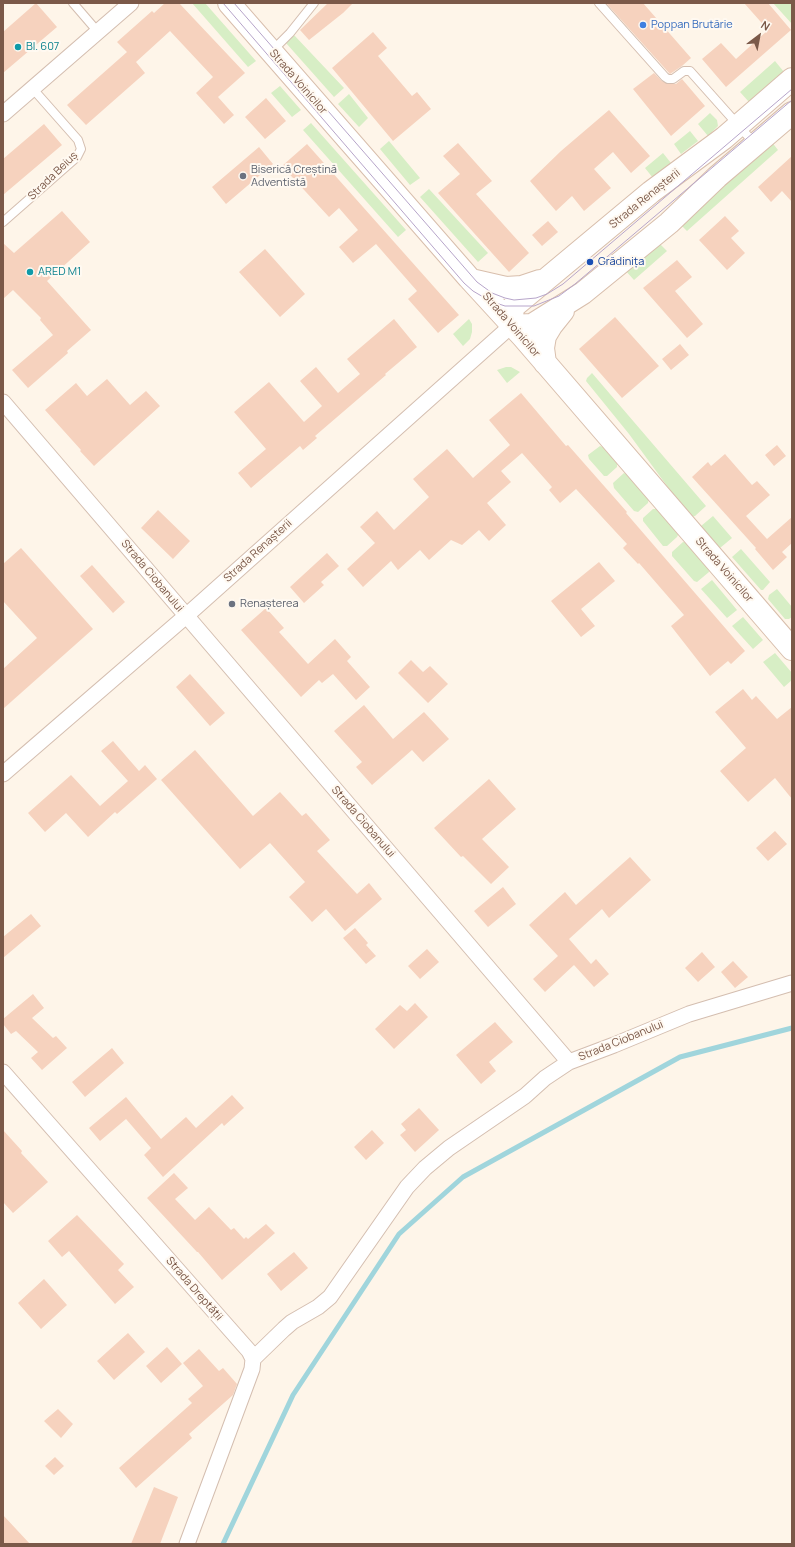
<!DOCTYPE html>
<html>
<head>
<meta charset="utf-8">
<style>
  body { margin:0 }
  #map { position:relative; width:795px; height:1547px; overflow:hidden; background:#fef5e9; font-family:Manrope,sans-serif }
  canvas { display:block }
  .frame { position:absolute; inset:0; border:4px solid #7b5949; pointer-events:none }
  .north { position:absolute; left:739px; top:16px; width:40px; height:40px; -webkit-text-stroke:3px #fff9f1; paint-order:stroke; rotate:32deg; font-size:11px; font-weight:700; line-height:16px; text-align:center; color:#7b5949 }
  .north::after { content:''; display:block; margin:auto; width:14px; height:18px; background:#7b5949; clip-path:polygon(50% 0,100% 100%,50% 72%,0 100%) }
</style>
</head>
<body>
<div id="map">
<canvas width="795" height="1547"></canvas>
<div class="frame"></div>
<div class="north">N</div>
</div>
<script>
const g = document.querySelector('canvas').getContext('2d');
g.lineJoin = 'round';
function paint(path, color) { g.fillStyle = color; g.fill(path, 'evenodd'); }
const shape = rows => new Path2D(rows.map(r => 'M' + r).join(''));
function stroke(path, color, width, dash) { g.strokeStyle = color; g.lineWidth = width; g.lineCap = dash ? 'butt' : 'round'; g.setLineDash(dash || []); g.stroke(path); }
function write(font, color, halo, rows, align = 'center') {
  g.font = font + ' Manrope,sans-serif'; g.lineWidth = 4; g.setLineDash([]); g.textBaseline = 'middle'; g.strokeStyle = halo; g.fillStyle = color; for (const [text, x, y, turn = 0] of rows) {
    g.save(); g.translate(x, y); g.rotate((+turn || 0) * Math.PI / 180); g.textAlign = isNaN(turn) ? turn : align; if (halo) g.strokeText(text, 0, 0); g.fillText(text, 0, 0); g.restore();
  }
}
const green = shape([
  [192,3,205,3,256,61,248,67],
  [773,3,792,3,792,24],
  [294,35,344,88,334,97,286,43],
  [775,61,784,72,749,102,740,92],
  [280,86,301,110,292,117,271,93],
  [349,94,368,118,359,127,338,104],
  [710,113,717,120,718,126,708,136,698,124],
  [311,123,406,230,398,237,303,130],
  [690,131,698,141,681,154,674,144],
  [389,141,420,178,410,185,380,149],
  [771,141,778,150,687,231,677,221],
  [663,153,671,163,653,178,645,168],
  [429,189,488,253,478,262,420,197],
  [656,240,667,251,634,280,624,269],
  [469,319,472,324,472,332,470,339,463,346,453,334],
  [506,367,511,367,520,372,507,383,497,370],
  [592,373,706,506,695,516,691,517,689,516,629,434,586,381,587,378],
  [600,446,603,447,617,463,617,467,607,476,604,476,589,459,588,455],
  [624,473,629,475,649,498,648,503,638,512,634,511,614,488,613,483],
  [653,509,658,509,679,533,677,537,667,546,663,546,643,521,643,518],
  [713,516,732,538,720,548,701,526],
  [683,542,688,543,708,567,709,572,697,582,694,581,672,556,672,552],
  [741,549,770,582,763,590,761,590,732,557],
  [712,580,737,610,727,618,701,589],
  [777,589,792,607,792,617,789,619,785,619,768,599,769,595],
  [743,617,763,640,753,649,732,626],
  [775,653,792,673,792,680,784,687,763,662]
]);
const stream = shape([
  [223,1544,293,1395,399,1234,463,1177,680,1057,792,1028]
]);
const building = shape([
  [36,3,57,27,3,73,3,32],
  [165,3,179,3,245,73,218,97,234,115,224,124,196,93,213,77,170,31,136,62,145,73,86,125,67,105,127,52,117,42,152,11,154,13],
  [328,3,353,3,343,13,309,40,300,30],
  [606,3,643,3,691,58,682,66,670,74],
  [744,3,768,3,791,30,726,87,702,59,721,43,736,59,768,30],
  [373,32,387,48,378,56,412,96,417,92,431,109,393,141,332,68],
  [654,73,662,81,668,84,676,84,682,79,705,106,671,136,633,89],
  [266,98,286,121,265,139,245,117],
  [609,110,650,156,631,173,613,152,594,169,611,188,584,211,572,196,556,211,530,181,561,151],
  [44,124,62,145,3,195,3,159],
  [458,143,492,181,476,194,529,253,509,272,438,193,460,174,443,156],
  [307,144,459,315,438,333,408,299,417,291,376,244,353,263,339,247,358,230,339,208,329,217,282,166],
  [259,147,273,164,226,204,212,187],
  [792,156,792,202,782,191,771,202,758,187],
  [62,211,90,242,47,281,91,330,67,351,68,353,28,388,12,370,53,335,40,320,41,318,13,290,3,299,3,243,14,253],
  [725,216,739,231,731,238,745,253,727,270,699,240],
  [548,221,558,232,542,246,532,235],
  [265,249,305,294,280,317,239,272],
  [677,260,692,277,675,291,703,324,687,338,643,288],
  [615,317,659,366,622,398,579,349],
  [394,319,417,347,385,374,386,375,315,436,317,438,303,450,300,446,251,488,238,473,266,449,234,412,269,382,304,422,322,406,300,381,316,367,338,393,360,374,347,359],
  [680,344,689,355,671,370,662,359],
  [107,379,130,405,146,391,160,406,94,466,80,451,81,450,45,410,76,383,87,396],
  [521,393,566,446,568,445,627,512,626,513,745,651,731,664,728,661,710,676,671,626,684,615,639,563,638,564,623,548,627,544,576,489,560,503,549,490,552,487,522,453,501,471,511,482,487,503,506,525,489,541,479,530,462,545,451,540,429,560,420,550,398,570,391,561,363,587,347,569,375,543,360,527,377,511,394,530,429,497,413,479,447,449,473,478,510,445,489,420],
  [777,445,786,456,774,466,765,455],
  [725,454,752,485,757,481,770,495,746,516,767,539,792,517,792,543,782,552,787,557,773,570,755,549,756,548,692,477,708,462,711,466],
  [158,510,190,541,173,559,141,528],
  [21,548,93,629,3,709,3,669,37,638,3,601,3,564],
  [327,553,339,566,321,582,324,585,304,603,290,587],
  [599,562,615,581,581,609,595,626,581,637,551,601],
  [92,565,125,602,113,613,80,576],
  [266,608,284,628,279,632,308,664,335,639,351,657,347,661,370,687,356,700,333,674,322,683,319,680,301,697,241,630],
  [411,660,423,672,430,666,448,684,428,703,398,673],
  [190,674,225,713,210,726,176,687],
  [743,689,752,700,756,696,777,719,792,707,792,799,775,778,748,802,720,771,746,748,715,712],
  [364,705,393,739,424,712,449,739,423,762,412,750,372,785,356,767,362,762,334,731],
  [113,741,139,771,145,765,157,779,117,814,115,812,88,837,66,813,45,832,28,813,71,775,100,806,128,781,101,751],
  [195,750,253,816,280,792,302,816,306,813,330,840,317,851,357,894,369,883,382,899,345,931,326,909,312,922,289,897,305,882,270,843,240,869,161,780],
  [489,779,516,809,482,839,509,867,491,884,463,856,461,857,434,828],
  [775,831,787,844,768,861,756,848],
  [630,857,651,880,609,918,602,909,569,939,591,964,596,959,609,974,594,987,574,965,545,992,533,979,558,956,529,925,565,892,576,905],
  [503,887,516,904,488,927,474,911],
  [31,914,41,926,3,958,3,937],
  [355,928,368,943,366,945,376,956,366,964,343,938],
  [427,949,439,962,420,979,408,966],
  [702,952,715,967,698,982,685,968],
  [733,961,748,977,735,988,721,972],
  [33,994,44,1008,32,1018,53,1038,56,1036,67,1048,42,1070,31,1058,38,1052,16,1031,11,1034,3,1024,3,1019],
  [415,1003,428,1017,394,1049,375,1029,400,1005,407,1011],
  [495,1022,513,1042,489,1062,496,1071,481,1084,456,1055],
  [112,1048,124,1063,85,1097,72,1082],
  [232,1095,244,1108,224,1126,222,1123,163,1177,144,1155,151,1148,126,1119,100,1141,89,1128,126,1097,161,1139,186,1117,196,1128],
  [419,1108,439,1130,415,1152,400,1135,406,1130,401,1124],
  [3,1130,22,1151,21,1153,48,1182,13,1213,3,1202],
  [372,1130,384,1143,366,1160,354,1147],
  [174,1173,188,1188,175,1199,195,1220,209,1207,231,1230,234,1228,244,1239,246,1237,248,1239,266,1224,275,1233,222,1280,198,1252,197,1252,147,1198],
  [77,1215,124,1264,118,1270,134,1287,115,1304,69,1251,62,1257,48,1241],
  [294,1252,308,1268,281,1291,267,1274],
  [44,1279,67,1305,41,1329,18,1303],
  [128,1333,145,1352,114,1380,97,1361],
  [167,1347,182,1364,161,1383,146,1366],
  [199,1349,219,1371,223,1368,237,1384,233,1395,189,1434,192,1438,136,1488,119,1468,192,1403,188,1399,203,1386,183,1363],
  [58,1409,73,1424,61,1438,44,1421],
  [55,1457,64,1466,54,1475,45,1466],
  [154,1487,178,1497,160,1544,131,1544],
  [3,1515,30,1544,3,1544]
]);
const lane = shape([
  [73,3,98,32],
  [599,3,665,77,668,79,673,79,684,71,690,71,755,144],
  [272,51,290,33,314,3],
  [3,222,77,157,81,149,78,140,33,89]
]);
const street = shape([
  [3,114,131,3],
  [3,402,569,1062,614,1045,689,1014,792,983],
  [3,774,186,616,511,326],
  [3,1072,249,1351,253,1359,252,1369,187,1544],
  [253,1359,284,1329,292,1322,318,1307,330,1297,407,1187,425,1168,449,1148,525,1096,545,1078,569,1062]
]);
const secondary = shape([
  [229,3,469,278,523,337,792,649],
  [792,79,724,138,651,192,513,307,511,326,532,325,583,293,669,223,717,177,792,113],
  [471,280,506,288,522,287,540,281],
  [545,363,543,348,545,336,551,326,563,311]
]);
const tram = shape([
  [223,3,464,283,473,291,490,301,505,306,534,306,559,296,575,284,792,100],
  [234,3,477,282,492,293,505,298,514,300,536,298,547,294,563,284,792,89]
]);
const markers = [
  [643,25,4,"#3f7fe0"],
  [18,47,4,"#0f9aa8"],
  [243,176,4,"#6b7280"],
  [590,262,4,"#1a4fb4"],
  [30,272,4,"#0f9aa8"],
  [232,604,4,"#6b7280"]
];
const shopNames = [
  ["Poppan Brutărie",651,25]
];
const cultureNames = [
  ["Bl. 607",26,47],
  ["ARED M1",38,272]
];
const streetNames = [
  ["Strada Voinicilor",298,82,49],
  ["Strada Beiuș",53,176,-44],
  ["Strada Renașterii",645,199,-39],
  ["Strada Voinicilor",511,325,49],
  ["Strada Renașterii",258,551,-42],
  ["Strada Voinicilor",724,570,49],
  ["Strada Ciobanului",152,576,50],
  ["Strada Ciobanului",363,822,49],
  ["Strada Ciobanului",621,1041,-22],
  ["Strada Dreptății",194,1289,49]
];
const worshipNames = [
  ["Biserică Creștină",251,170],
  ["Adventistă",251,183],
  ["Renașterea",240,604]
];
const transitNames = [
  ["Grădinița",598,262]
];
paint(green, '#d7eec5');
stroke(stream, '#a0d5dc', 5);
paint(building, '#f6d2be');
stroke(lane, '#d4beb0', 10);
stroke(street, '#d4beb0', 17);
stroke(secondary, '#d8beac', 24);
stroke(lane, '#fff', 8);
stroke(street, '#fff', 15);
stroke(secondary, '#fff', 22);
stroke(tram, '#b7a5ca', 1);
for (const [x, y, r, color] of markers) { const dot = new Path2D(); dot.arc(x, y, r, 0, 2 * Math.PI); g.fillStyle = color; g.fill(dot); stroke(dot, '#fff9f1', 1.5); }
write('11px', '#366cbe', '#fff9f1', shopNames, 'left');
write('11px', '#0d838f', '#fff9f1', cultureNames, 'left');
write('11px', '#7b5949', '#fff9f1', streetNames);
write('11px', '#5b616d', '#fff9f1', worshipNames, 'left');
write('11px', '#164399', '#fff9f1', transitNames, 'left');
</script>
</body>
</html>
